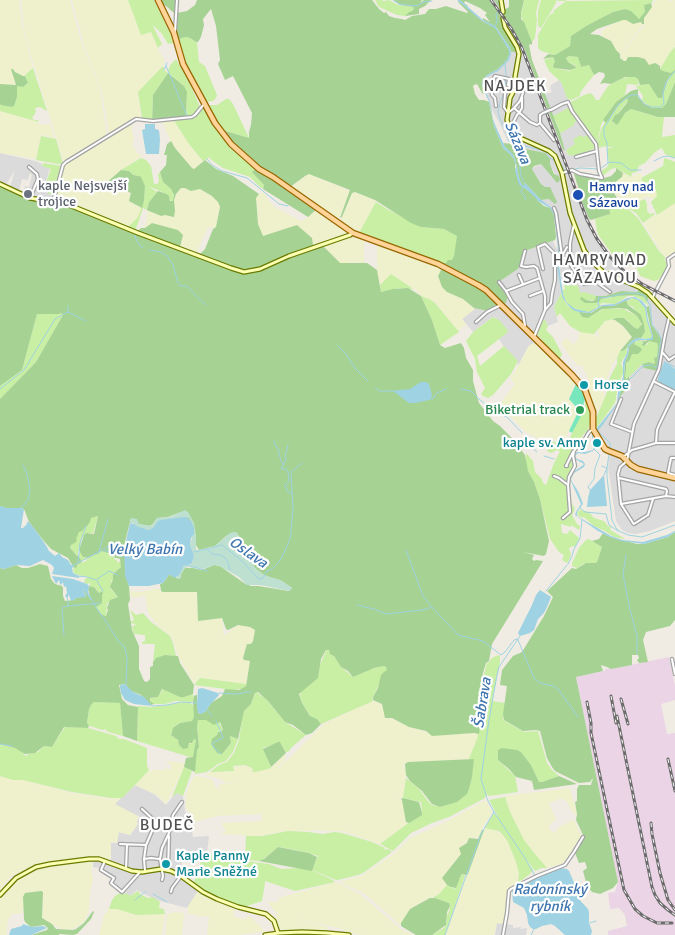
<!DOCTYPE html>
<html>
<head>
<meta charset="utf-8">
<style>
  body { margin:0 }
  canvas { display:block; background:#f0ece3 }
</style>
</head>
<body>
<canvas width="675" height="935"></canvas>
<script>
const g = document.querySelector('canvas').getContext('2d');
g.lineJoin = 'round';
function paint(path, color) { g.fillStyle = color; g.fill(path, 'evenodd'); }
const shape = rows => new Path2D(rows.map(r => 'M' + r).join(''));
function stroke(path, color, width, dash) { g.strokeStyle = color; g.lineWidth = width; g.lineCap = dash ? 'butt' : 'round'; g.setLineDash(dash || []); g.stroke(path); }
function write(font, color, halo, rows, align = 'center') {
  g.font = font + ' Signika,sans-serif'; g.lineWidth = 4.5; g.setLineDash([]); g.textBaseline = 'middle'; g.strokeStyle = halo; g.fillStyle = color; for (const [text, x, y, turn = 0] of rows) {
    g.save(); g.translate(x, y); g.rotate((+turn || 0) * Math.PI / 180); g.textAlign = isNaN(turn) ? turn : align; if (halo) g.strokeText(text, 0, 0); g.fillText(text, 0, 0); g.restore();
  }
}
const residential = shape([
  [511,52,515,52,523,55,586,220,592,233,602,249,636,281,642,285,637,292,621,291,605,296,596,296,584,292,580,294,579,288,576,284,569,287,563,278,561,280,559,262,559,242,555,214,552,208,541,200,549,199,545,187,541,184,532,169,534,167,541,164,557,183,555,174,550,164,538,152,521,148,507,140,500,124,491,108,490,102,484,86,484,82,486,77,495,73,511,54],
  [559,80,562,84,572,108,590,134,588,135,595,148,590,149,573,138,575,144,566,150,567,154,568,155,577,156,591,150,598,150,601,171,596,167,571,168,569,167,563,150,565,149,560,133,561,133,573,124,570,108,553,116,545,94,552,92,550,89,551,85],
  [0,153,35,161,42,164,42,166,50,168,44,188,54,195,53,200,30,196,23,193,25,186,29,187,32,175,30,173,28,180,22,179,19,191,10,187,15,170,6,185,0,182],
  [553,241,555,246,558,249,557,265,561,293,554,307,558,322,548,326,543,318,538,332,540,338,535,344,531,344,528,347,518,366,517,361,504,347,499,339,508,332,496,318,493,317,473,332,462,319,474,309,474,308,477,308,499,283,500,281,518,269,525,251],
  [652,294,675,321,675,369,665,362,669,388,675,390,675,521,650,531,636,534,628,533,622,530,616,521,608,467,610,454,604,451,598,445,593,437,618,403,622,394,626,390,629,385,629,376,642,364,644,368,657,371,663,341,652,325,649,306,647,302,649,297],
  [135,785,152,792,166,805,176,793,183,796,186,816,192,831,193,837,209,836,207,853,189,851,186,860,181,863,190,880,190,884,198,891,187,908,160,901,146,895,137,890,130,896,122,892,109,883,112,878,99,870,98,868,93,867,93,860,108,863,110,860,111,843,117,843,118,832,130,835,138,824,137,822,139,817,138,816,125,810,115,804],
  [497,923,513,925,513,928,521,927,520,929,527,928,526,935,495,935]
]);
const industrial = shape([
  [490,0,494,0,512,27,524,48,589,219,598,238,611,256,626,270,643,282,675,299,675,302,642,285,624,273,609,258,596,239,586,220,521,49,510,28],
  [669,657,675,686,675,700,661,704,667,734,675,733,675,935,608,935,608,931,627,926,625,915,619,908,610,909,608,893,615,892,618,882,576,677,604,671,606,669,610,668,611,669]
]);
const farmland = shape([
  [0,0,19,0,22,24,33,68,23,76,15,72,13,69,12,70,15,82,15,85,0,84],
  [21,0,70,0,80,38,100,89,107,136,64,163,31,56,24,29],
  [72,0,128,0,141,35,151,32,159,51,164,59,164,65,138,92,141,117,134,119,109,135,102,92,84,45],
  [656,0,669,0,671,2,673,0,675,0,675,47,671,51,662,66,656,63,649,65,645,59,640,57,628,57,626,61,624,61,621,58,621,54,643,27,644,18],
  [621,20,626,20,633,24,641,22,642,24,642,26,620,54,616,50,611,41,603,36,601,33,602,31,607,27],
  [0,111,35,121,39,124,44,125,50,123,55,138,41,135,36,159,0,153],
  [173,119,189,144,203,161,194,169,185,161,171,143,162,121],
  [131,123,134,140,132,144,133,146,137,153,142,156,121,170,105,184,131,194,129,201,142,208,139,216,132,224,128,227,126,226,73,205,55,200,65,164,118,132],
  [623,173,631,177,640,173,643,177,641,179,645,184,650,183,656,190,658,194,656,198,653,199,646,196,629,209,623,203,610,186,622,177],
  [309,174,350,191,338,221,291,188,305,176],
  [181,188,185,188,189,190,200,189,215,198,220,205,216,227,215,229,208,227,196,254,180,247,182,242,180,231,152,223,145,228,144,227,147,221,147,210,161,216,165,215,172,217,174,200,176,194],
  [263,192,274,207,301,221,308,217,317,210,349,233,348,234,315,246,312,244,312,238,297,225,264,237,262,235,258,224,256,198,259,194],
  [353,192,369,197,376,202,359,233,352,230,340,222],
  [675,203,675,254,668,258,662,253,644,224,648,220],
  [355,235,364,238,364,263,351,262,346,264,340,263,324,247,324,245],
  [377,244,438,266,441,270,439,275,447,292,463,299,474,308,475,309,462,319,466,324,458,331,434,301,421,296,417,291,391,274,380,285,377,270],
  [609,320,615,320,620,324,632,337,622,348,612,365,603,389,605,398,599,409,596,412,587,389,590,383,582,365,578,366,568,354,561,342,567,338,573,345,577,341,580,332,594,334,600,338,598,334,598,329,605,321],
  [533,343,547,354,575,383,569,399,576,408,578,412,566,437,563,440,559,440,546,437,537,438,526,432,503,408,499,405,515,384,510,378,515,372,528,347],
  [153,589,160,589,160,592,196,592,197,595,198,621,222,618,224,636,236,626,242,625,254,628,255,630,253,641,251,644,247,644,243,658,244,660,250,661,246,684,200,678,194,684,203,673,194,683,178,656,172,637,158,626,148,613,145,596,148,595,133,598,129,591,141,592],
  [372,701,382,704,385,718,393,719,409,727,426,732,431,735,479,733,469,759,414,762,408,762,403,764,405,768,406,772,403,798,397,799,402,800,407,824,380,844,343,831,329,831,317,830,308,831,285,831,264,835,251,836,222,834,226,830,222,825,222,823,262,821,261,814,217,816,190,823,188,817,193,813,191,813,186,808,186,795,190,784,194,777,197,776,211,779,214,783,215,787,218,788,219,793,219,787,222,787,219,786,219,784,237,782,225,782,218,778,207,776,206,775,210,772,234,771,233,767,243,766,249,767,252,768,252,771,254,772,260,771,273,766,286,754,284,762,278,767,279,768,324,724],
  [167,761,185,763,181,774,166,804,156,794,153,780,156,795,135,785,149,770,151,774,151,770,163,770,166,768,171,770,171,764,167,763],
  [0,776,6,778,23,780,72,793,110,799,120,798,115,804,138,816,139,817,136,822,138,824,136,824,137,825,130,835,119,832,117,842,110,843,111,845,111,859,109,860,97,857,91,857,40,864,11,876,5,883,0,891],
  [570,788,577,814,575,815,566,801,564,799,559,799,549,804,556,819,549,826,551,831,554,833,559,827,573,820,574,820,581,835,580,838,564,863,547,868,535,854,524,840,510,812,505,796],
  [484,801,487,801,492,813,483,827,479,837,472,838,468,839,467,842,459,848,461,854,442,878,447,885,438,895,425,900,410,909,400,925,365,894,339,882,361,876,395,853,410,838,446,822],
  [485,828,493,829,503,835,510,845,517,866,519,873,518,879,516,883,507,892,506,911,504,924,497,923,494,935,445,935,481,835],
  [92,860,93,867,91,869,93,879,90,891,89,910,88,914,83,923,72,929,65,930,59,928,42,918,43,910,43,892,41,891,33,892,23,897,24,908,22,913,13,914,8,919,6,935,0,935,0,897,17,879,27,873,43,867,85,861,90,862],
  [336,882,361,895,402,930,413,935,362,935,349,933,339,928,294,918,328,927,328,931,281,930,280,929,276,919,276,915,278,915,267,902,278,902,279,898],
  [198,891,218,902,234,908,234,917,244,919,250,916,265,931,239,935,207,935,209,916,203,917,187,913,189,909,187,908],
  [109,909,117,909,136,915,165,914,162,935,99,935,104,915],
  [176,912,184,913,182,935,165,935,167,914]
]);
const grass = shape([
  [128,0,154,0,174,41,174,43,168,44,162,34,154,26,153,26,162,44,158,48,151,32,141,35],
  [375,0,382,0,383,1,389,0,398,5,413,7,414,10,409,13,405,16,397,15,379,7],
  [524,0,539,0,536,13,537,20,535,38,532,42,521,16],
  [541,0,556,0,556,3,541,28,538,26,538,11],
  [557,0,566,0,566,1,653,0,652,3,646,4,644,6,645,12,642,17,639,19,628,10,625,9,613,12,586,26,571,36,570,46,555,55,541,51,539,49,538,47,538,35,549,16,551,14,554,13,553,11,566,1,557,1],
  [185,37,190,38,197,43,199,62,205,66,217,95,216,98,213,101,206,102,203,99,184,63,178,42,181,38],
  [675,47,675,70,674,71,675,71,675,82,666,104,662,108,652,108,642,101,643,96,636,86,649,84,658,98,662,98,671,73,663,71,660,69,671,51],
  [569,56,579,57,581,67,589,65,594,75,586,85,580,93,580,96,571,100,567,98,561,82,549,71,544,60,553,57,555,61,553,66,554,68,569,71,576,68,575,65,568,62,566,59],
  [176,59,189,82,200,107,193,115,189,116,186,117,187,99,184,86,169,73,168,70,171,64],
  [162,67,164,67,164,71,166,71,168,73,153,95,152,120,142,118,138,92],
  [33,68,47,111,40,107,35,108,36,112,32,118,34,120,38,120,39,122,0,111,0,104,12,107,14,106,17,97,16,85,22,87,28,84,25,75],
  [632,76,636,77,638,79,639,84,636,85,629,84,627,85,625,95,616,102,606,116,601,125,598,140,597,142,595,141,572,108,570,104,571,102,584,95,590,93,593,95,596,100,599,100,608,86,621,79],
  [226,99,229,99,233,104,249,138,222,130,213,115,208,105,217,105],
  [625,99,627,99,628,101,612,121,612,123,614,121,616,125,625,113,631,109,658,117,664,116,662,137,675,135,675,158,665,154,663,150,661,148,654,153,645,163,639,166,637,172,632,173,631,177,616,168,611,169,603,176,601,171,607,167,609,163,607,148,612,148,613,145,612,147,608,147,607,146,598,148,597,144,599,138,601,129,605,122,617,107],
  [203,107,228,144,255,167,253,172,264,185,263,188,261,188,250,177,223,168,210,159,211,157,203,161,189,144,173,119,193,117],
  [570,107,578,120,574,123,574,125,561,133,560,133,556,121,553,116],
  [581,135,583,137,588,135,595,148,577,156,568,155,566,150,575,144,573,139],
  [41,136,56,139,63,164,58,164,36,160],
  [141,158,146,160,151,166,154,184,157,184,159,182,158,174,160,172,163,182,172,190,174,197,174,201,171,201,167,194,148,186,157,192,149,202,147,210,143,208,136,229,128,227,138,217,140,212,144,201,145,186,139,176,133,175,129,171,121,170],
  [665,158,675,162,675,203,657,215,651,202,657,196,656,190,650,183,645,184,641,179,643,177,663,166,664,159],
  [43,163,62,166,54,196,48,193,44,188,51,169,42,166],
  [645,199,647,204,647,211,650,214,654,213,655,214,643,223,636,213,629,209,640,201],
  [618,200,638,218,659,251,666,258,664,260,667,261,668,268,658,280,654,281,640,276,636,266,641,265,627,266,625,262,615,258,599,236,597,231,595,219,610,214,609,204],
  [376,202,387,209,421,227,444,229,458,236,454,256,452,260,446,263,442,263,359,233],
  [391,274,412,288,413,289,400,288,381,292,380,285],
  [565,278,569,286,576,284,579,288,580,293,584,292,596,296,595,300,585,300,587,303,596,302,598,304,598,301,600,301,600,299,618,296,636,295,644,297,649,306,640,299,633,296,628,296,615,304,602,303,599,307,598,306,591,312,580,311,571,307,566,302,563,294,562,290,565,289,563,279],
  [561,293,563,299,568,306,579,312,582,317,589,317,605,308,624,309,637,316,641,321,641,325,640,328,637,330,627,320,624,318,617,318,605,321,594,334,580,332,570,326,560,313,557,317,554,307],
  [421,296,431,300,435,303,459,332,440,345,432,320],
  [632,298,638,300,645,308,647,321,652,336,651,338,646,339,641,338,645,332,644,324,633,307,627,304,627,302],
  [61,313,63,315,36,362,0,399,0,386,22,370,37,314,59,314],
  [493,317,499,320,507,329,508,332,489,347,477,356,480,366,504,346,518,361,511,374,493,395,488,398,483,396,481,394,485,388,477,372,475,359,466,341,473,332],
  [543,318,545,320,548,326,546,330,553,337,562,354,561,357,559,359,557,359,543,344,543,341,538,335,537,332],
  [639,340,642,341,642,344,647,345,649,341,657,343,658,346,657,357,654,358,656,361,654,364,649,362,642,364,628,378,626,378,625,377,626,371,625,365,629,361,631,355,634,353,635,345,634,343],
  [626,348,627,353,621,363,623,369,623,373,618,386,615,403,595,430,594,425,596,418,606,395,610,377,617,364,617,358,620,351,623,351],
  [586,399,591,415,591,419,588,430,583,435,578,444,570,445,568,442,585,406,585,401],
  [551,441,560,443,563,446,564,444,577,448,574,456,576,462,576,466,570,478,569,489,570,500,575,509,572,515,577,524,580,526,579,530,571,525,571,527,561,524,561,525,562,533,567,534,570,530,580,539,575,546,570,547,569,549,571,554,570,558,567,563,562,560,564,555,559,552,550,539,540,499,534,482,526,467,526,453,533,461,535,472,542,479,543,483,546,485,554,463,560,451,556,450,552,453,548,452,545,443],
  [580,510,589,512,594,518,604,521,608,526,607,529,609,526,611,527,610,530,624,538,624,539,614,537,603,530,594,526,585,518,578,516,577,512],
  [98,516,93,533,86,533,82,538,77,556,72,550,70,548,71,545,79,532,91,518],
  [589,539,602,547,597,562,595,563,591,563,583,564,577,568,572,566,572,563,579,548,586,540],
  [80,550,83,557,88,559,94,555,98,554,101,551,108,553,111,552,114,554,114,559,117,560,117,563,120,561,121,563,121,567,113,574,113,579,111,581,112,585,110,588,118,597,112,599,107,604,106,616,103,616,96,607,101,603,102,598,102,594,103,593,102,591,99,593,98,591,94,587,90,587,90,583,87,584,84,583,85,579,88,577,74,574,73,569,75,567,77,567,78,564,86,561,87,559,81,561,79,557],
  [130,610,136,615,143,613,151,622,170,636,173,643,176,656,167,655,155,659,153,662,155,644,142,644,142,642,145,641,145,635,134,634,132,627,136,624,130,623,131,621,133,621,134,620],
  [327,649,334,656,341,667,353,677,368,670,382,666,385,666,388,670,381,680,372,699,373,701,321,724,317,719,311,717,302,703,300,696,301,691,318,678,320,665],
  [498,655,500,656,500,662,492,701,505,703,503,719,505,721,524,732,538,731,547,763,551,769,559,776,542,782,539,782,531,765,521,752,502,748,498,760,515,776,518,792,489,796,486,794,481,779,486,795,485,798,449,817,432,823,411,833,393,851,380,844,422,813,421,802,403,798,406,778,419,789,428,801,432,805,437,806,440,807,456,802,461,799,468,792,471,781,474,759,469,759,477,739,480,726,485,717,483,697,478,693,480,689,487,663,488,663,492,658],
  [200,678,246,684,246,686,241,689,233,690,194,685],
  [163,689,180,697,184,697,193,694,194,700,191,702,176,701,165,704,153,704,150,701,151,698,158,697],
  [256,692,266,699,285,722,306,735,292,747,288,752,286,752,280,742,263,748,271,768,268,769,255,772,253,772,252,768,245,765,233,766,234,771,210,772,219,765,227,762,234,753,239,740,242,719,244,711,251,704],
  [94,702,120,703,123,736,108,732,105,729,102,730,87,725,89,709,91,705],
  [186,702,190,703,194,706,194,717,192,721,180,723,175,726,171,733,172,736,176,738,179,743,188,747,189,744,192,743,194,739,196,740,196,746,193,758,137,741,138,706,152,707],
  [201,719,210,721,214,724,219,722,223,730,218,732,217,735,212,740,225,751,231,743,230,736,238,739,233,752,226,761,218,764,207,772,195,774,195,759,197,750,199,747,197,724,198,720],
  [65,727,88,728,116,736,119,739,124,739,147,748,147,766,149,770,135,785,122,798,111,798,72,792,23,780,13,780,0,776,0,744,19,749,26,756,29,754,38,752,44,746,52,747],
  [184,767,192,771,183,796,177,793,172,797],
  [505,797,510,812,524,840,535,854,547,868,541,868,535,871,523,855,533,870,530,874,518,883,519,873,516,862,508,842,503,835,499,831,485,828,494,813,498,817,489,800],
  [288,831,308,832,323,834,335,832,342,833,372,842,385,848,384,850,388,849,392,852,363,873,358,875,338,880,336,880,312,870,318,856,309,853,291,849,278,847,261,861,245,860,246,836,262,836],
  [203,853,236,860,269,864,281,869,300,868,311,870,331,879,335,882,295,891,265,881,265,883,262,901,244,907,238,906,206,893,193,883,201,867,216,873,218,875,246,879,230,876,200,865],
  [463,874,465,876,445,935,432,935,444,928,446,925,447,915,449,912,450,906,449,903,433,897,438,895,447,885,455,889,461,875],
  [138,891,140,894,148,898,152,897,159,901,160,903,159,908,164,909,165,914,136,915,117,909,109,909,112,900,115,896,122,892,124,894,126,893,130,896]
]);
const forest = shape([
  [160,0,176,0,175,9,175,12,177,13,187,11,195,5,197,0,372,0,379,9,384,13,386,12,389,16,395,18,402,19,405,20,412,16,425,14,429,9,436,9,446,6,467,13,468,12,458,2,459,1,482,21,496,28,509,50,509,55,507,60,498,69,487,75,482,83,484,94,482,93,477,84,474,85,473,86,475,94,479,100,484,100,489,102,494,126,503,148,511,155,514,159,515,162,515,169,520,185,526,189,536,197,537,200,544,206,550,208,552,211,554,215,556,237,555,240,525,251,518,269,500,281,499,283,508,295,506,303,503,304,474,281,441,263,446,263,448,260,452,260,454,256,457,236,444,229,421,227,411,223,375,200,355,192,352,193,342,217,340,218,350,190,309,174,305,176,290,187,258,166,238,150,222,130,249,138,249,132,251,125,252,113,233,76,225,80,218,64,220,60,216,26,211,9,203,19,204,25,201,37,198,42,196,42,190,38,186,37,181,38,178,41,176,34,177,22,174,13,166,6,162,5],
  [394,0,422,0,420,3,424,0,431,0,425,6,419,9,419,14,405,16,409,12,412,11,414,9,413,7,400,5],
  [460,0,490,0,500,15,502,26,515,46,516,49,515,52,511,52,510,48,496,27,483,20,483,18,490,22,485,15,487,13,480,8,465,1,464,3,468,6,467,7],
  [494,0,497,0,504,10,509,7,509,0,524,0,521,13,521,19,524,22,532,42,532,45,530,44,529,45,532,60,560,133,565,150,563,150,524,48,512,27],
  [651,3,652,7,644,18,644,24,642,24,641,22,633,24,626,20,623,20,597,29,590,34,599,35,611,41,616,50,620,54,620,58,624,61,626,61,628,57,638,57,645,59,649,65,655,63,657,64,660,66,660,69,663,71,671,73,675,70,675,71,669,77,662,98,658,98,649,84,640,85,638,79,635,77,625,77,611,84,604,83,600,84,605,76,604,73,599,72,594,75,589,65,581,67,578,57,569,56,566,58,568,62,575,66,576,68,570,70,554,68,553,66,555,61,553,57,543,59,547,55,549,54,555,55,570,46,571,36,586,26,613,12,625,9,631,11,639,19,645,12,644,5],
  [11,69,13,69,15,72,23,76,25,76,28,83,23,87,17,86,17,97,14,106,12,107,1,105,0,104,0,84,16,85],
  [168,73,184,86,187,92,186,116,187,118,152,123,153,95],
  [675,82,675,117,658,117,631,109,625,113,618,124,616,125,614,122,612,122,612,121,615,115,618,114,627,103,628,100,626,98,617,107,606,123,603,120,616,102,631,91,638,89,638,97,645,104,652,108,662,108,666,104],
  [171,141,175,148,192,168,194,169,205,160,216,169,233,176,259,194,256,198,258,224,263,236,297,225,312,238,313,245,315,246,322,243,324,247,340,263,367,263,377,270,381,292,393,289,408,288,421,296,432,320,440,345,445,348,461,343,464,348,466,358,473,370,473,381,479,403,493,421,500,426,512,438,525,455,528,471,534,482,540,499,549,541,546,554,544,556,523,552,534,555,532,559,534,561,536,560,543,561,492,644,489,661,486,663,483,673,480,689,478,693,484,698,486,713,485,717,480,726,479,734,474,733,432,736,426,731,409,727,392,718,385,718,382,704,373,700,373,697,378,688,381,675,384,672,387,670,386,667,384,666,374,668,353,677,348,671,341,667,334,656,330,654,329,650,326,650,321,659,318,678,299,694,302,703,310,716,317,719,321,724,312,733,306,735,293,725,285,722,268,701,258,692,255,693,251,704,244,711,238,739,230,736,231,743,223,753,221,754,217,753,211,744,212,739,217,735,218,732,220,732,223,730,220,722,214,725,206,720,198,720,197,726,199,747,197,750,195,772,184,767,186,758,193,757,196,740,194,739,192,743,189,743,188,748,183,749,179,745,178,740,171,735,173,728,174,727,180,723,192,721,194,717,193,701,194,696,196,695,197,695,198,713,200,714,205,712,211,703,222,696,225,689,239,690,246,686,250,661,244,660,243,658,247,644,251,644,253,641,255,630,250,627,238,625,228,630,226,629,222,618,198,621,197,592,163,592,161,591,160,584,163,583,169,575,171,575,174,577,176,575,176,578,181,577,181,574,185,568,193,568,202,570,214,565,220,566,244,583,251,586,258,586,289,591,292,588,280,580,272,578,264,575,256,569,245,555,242,542,237,533,234,532,226,536,215,546,199,550,196,545,196,535,181,512,168,517,157,518,152,525,149,526,139,524,131,518,125,542,128,584,129,586,130,600,128,604,132,630,139,646,139,669,144,681,147,682,150,679,150,667,153,666,153,662,156,658,165,655,178,656,180,663,194,685,193,694,184,697,180,697,162,689,158,697,150,698,150,701,154,704,151,705,141,695,131,691,125,684,119,685,122,699,128,705,138,707,137,741,123,736,120,703,94,702,91,705,89,709,87,723,89,726,88,728,64,727,52,747,44,746,35,753,25,754,15,748,0,744,0,568,4,569,16,565,22,568,28,568,40,564,48,566,51,579,55,584,62,586,63,588,63,596,65,601,74,600,76,598,86,596,83,589,86,592,91,600,88,589,90,585,91,587,94,587,99,593,102,591,103,593,102,595,102,603,96,607,101,614,105,616,106,616,108,610,107,608,110,600,118,597,110,587,113,579,113,574,121,567,120,559,117,558,115,558,113,553,111,552,108,553,101,551,98,554,94,555,89,558,83,557,79,550,84,535,86,533,94,534,98,516,91,518,90,522,87,526,85,527,82,531,79,532,76,539,77,540,76,542,71,545,70,548,72,550,77,556,78,555,82,562,77,565,77,567,74,568,68,558,51,549,43,540,29,522,24,509,21,508,6,508,0,506,0,399,36,362,63,315,61,313,59,314,37,314,22,370,0,386,0,185,31,199,69,207,134,234,141,228,145,228,152,223,178,230,183,235,180,247,195,254,200,254,205,249,213,229,216,227,220,207,218,202,212,196,200,189,191,191,185,188,181,188,176,194,174,200,175,211,174,217,165,215,161,216,142,208,129,201,131,193,116,187,109,186,105,184,121,170,129,171,133,175,139,176,141,177,145,186,144,201,142,208,147,210,149,202,158,191,167,194,169,196,170,201,173,201,174,195,171,189,163,182,160,172,166,165,167,155,164,155,167,144],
  [503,143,513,144,521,148,545,153,550,159,550,164,554,174,559,176,560,180,557,183,541,164,534,166,532,169,541,184,545,187,550,187,557,202,555,204,549,199,541,200,524,182,525,185,522,185,519,178,517,167,514,156,505,147],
  [256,168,317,209,308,217,263,189,264,185,252,172],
  [616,168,623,173,622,177,610,186,618,200,609,204,610,214,591,220,589,219,578,192,579,190,574,174,576,173,601,179,611,176,616,171],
  [438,266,478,286,500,304,488,311,474,308,463,299,447,292,442,287,438,276,441,270],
  [639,289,649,297,647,302,644,297,636,295,618,296,613,297,610,297,601,299,600,301,597,303,585,303,581,300,580,298,582,297,586,300,592,301,595,300,596,296,605,296,621,291,637,292],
  [632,298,627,301,627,304,641,315,644,324,645,332,641,338,637,338,633,340,628,345,627,348,623,351,620,351,632,337,623,326,615,320,612,320,616,318,624,318,635,328,638,329,642,324,637,316,627,309,618,308,602,309,588,318,582,317,579,312,591,313,602,306,613,306],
  [649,306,652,325,663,341,661,357,657,371,644,368,642,364,649,362,654,364,655,362,654,358,657,357,658,346,657,343,649,341,644,346,642,345,643,342,642,341,639,340,636,341,634,344,641,348,642,350,638,354,632,354,629,361,626,363,626,371,625,377,627,379,629,376,629,385,626,390,622,394,619,399,621,387,624,377,625,362,628,355,629,346,634,342,638,340,645,341,653,338,646,307],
  [675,532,675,620,670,626,646,632,643,640,648,662,639,663,637,660,639,658,638,655,632,655,632,665,611,669,607,667,601,665,603,671,576,677,618,882,613,888,600,894,592,892,587,886,583,871,587,868,585,862,579,863,575,853,584,837,576,820,577,814,575,802,577,801,577,789,579,785,591,785,592,781,593,780,592,779,590,782,579,783,555,771,552,767,547,758,540,731,536,730,523,731,504,720,503,714,507,686,500,685,502,670,513,656,522,652,544,616,553,597,547,591,572,568,576,569,586,563,595,563,597,562,602,547,592,541,599,539,603,533,610,537,637,544,644,544,668,537],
  [278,742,280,742,286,753,271,767,263,749],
  [502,748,517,750,521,752,531,765,539,782,542,782,559,776,577,784,534,790,532,781,516,777,509,769,498,760,498,750],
  [474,759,472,777,469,789,467,794,457,802,440,807,432,804,422,791,410,781,406,775,405,764,408,762],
  [403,798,419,802,422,813,422,815,409,823,406,822,402,800,401,799],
  [482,830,484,830,468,874,466,875,462,874,461,875,456,888,451,887,447,885,442,878,461,854,459,848,467,843,469,838,478,839],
  [278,847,309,853,317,857,312,871,259,861,264,859],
  [41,891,43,892,42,918,52,924,56,929,73,930,76,929,84,923,93,911,94,912,91,919,77,934,73,935,59,934,59,935,31,935,47,930,48,928,44,925,31,927,25,922,24,919,23,897,25,893],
  [430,898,435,898,449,903,450,906,447,912,446,925,432,935,416,935,401,926,401,923,410,909]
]);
const wetland = shape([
  [185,510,188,512,194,523,196,535,196,550,210,548,215,546,230,533,234,532,237,533,242,542,245,555,256,569,264,575,272,578,280,580,292,588,290,591,260,585,247,585,239,577,218,565,214,565,203,569,188,567,185,568,181,574,180,579,177,579,176,575,182,569,184,564,188,566,192,563,194,556,190,545,194,531,194,528,189,518,183,517,154,527,149,530,138,528,133,523,130,523,131,518,137,519,139,524,152,526,157,518,170,517]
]);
const pitch = shape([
  [576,384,583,392,585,399,580,418,572,433,569,431,578,412,577,408,569,399]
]);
const water = shape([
  [457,0,460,0,483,20,495,26,510,48,511,54,509,60,498,71,486,77,484,82,484,86,490,102,493,119,496,127,505,147,512,153,515,158,519,178,522,185,525,185,523,181,539,198,552,208,555,213,559,242,559,265,563,294,566,302,575,309,589,312,602,305,615,304,627,298,635,297,642,301,646,306,648,320,653,336,653,339,651,340,638,340,634,342,629,346,628,355,625,362,624,377,618,403,602,426,594,435,593,437,596,447,593,451,585,454,578,453,575,456,577,459,583,461,585,464,584,467,574,473,571,479,572,482,578,491,582,501,583,504,577,512,577,516,611,536,622,540,643,542,667,535,675,531,675,532,668,537,644,544,621,541,610,537,598,531,575,515,576,512,581,504,570,479,573,472,582,466,584,464,575,459,574,457,574,455,577,452,585,452,593,450,594,447,592,436,592,434,617,403,618,392,623,377,623,362,627,353,628,345,633,340,637,338,646,339,651,338,652,336,647,321,645,308,638,300,632,298,613,306,602,306,590,313,579,312,573,310,569,306,563,299,561,292,557,265,558,249,554,215,550,208,538,201,535,197,526,189,519,185,515,170,516,167,514,159,511,155,503,148,494,126,489,102,483,88,482,83,484,78,487,75,498,69,507,60,509,55,509,50,495,28,482,21],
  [145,124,155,124,155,129,159,130,160,139,159,154,146,154,142,130,145,129],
  [665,361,675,369,675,390,669,388,658,381,658,378,664,362],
  [421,382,426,382,429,384,432,395,431,398,429,400,415,403,409,403,396,393,391,391,410,389],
  [604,475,607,506,587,507,588,498,590,490],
  [0,506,6,508,21,508,24,509,21,528,23,528,27,524,27,522,29,522,39,535,47,547,49,551,55,556,59,553,62,557,68,560,71,565,75,565,72,568,73,573,79,576,79,578,52,574,54,568,52,565,43,560,30,566,16,565,4,569,0,568],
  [183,517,186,517,191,521,194,528,194,534,191,538,190,545,194,556,192,563,187,566,184,565,179,575,174,578,171,575,169,575,163,583,149,586,129,586,125,576,124,550,130,523,134,524,138,527,149,530,154,527,158,521,161,520],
  [52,576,73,579,87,584,89,586,88,592,93,601,91,600,83,589,86,597,76,598,74,600,71,601,69,595,68,596,68,604,67,598,65,596,67,593,66,586,64,587,63,582,61,585,60,584,59,580,56,584],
  [540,590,551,597,547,607,544,613,538,619,534,630,530,633,520,636,518,633,532,605,536,595],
  [125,684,133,692,144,697,152,706,134,704,125,700,121,693,120,687,120,685],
  [202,688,218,693,219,695,209,706,205,712,201,714,198,713,197,705,198,689],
  [560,868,567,869,569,871,576,887,577,897,588,909,589,912,589,923,592,931,591,935,565,935,555,926,551,924,542,926,536,929,533,929,530,927,528,923,527,915,524,908,513,902,512,891,515,888],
  [23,924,32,927,43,926,47,928,31,935,9,935,11,929,22,926]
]);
const stream = shape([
  [393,0,399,4,414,6,419,5,424,2,432,1],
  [495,27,497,21,496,14,500,9,498,0],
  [505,64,506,73,505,91,500,102,498,112,500,119,507,133,509,141,512,143,545,151,550,158,555,161],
  [166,66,187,116],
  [164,70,167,63],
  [512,144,516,149],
  [207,159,212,165,222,171,247,178,279,204,288,206],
  [519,160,521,176,523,181],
  [654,161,662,157,668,156,675,158],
  [559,163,561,164,565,171,580,168,600,169,608,163,607,147,607,143,604,135,604,128,618,105,629,96,637,94,643,103,646,105,652,107,661,107,664,103,663,93,666,82,675,71],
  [608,163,611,162,621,163,630,170,641,170],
  [523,187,521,192,525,196,525,200],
  [135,235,136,239,140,246,143,247],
  [149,250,161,252,167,256,173,265,178,283],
  [179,284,180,286,187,286,196,296],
  [197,297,206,305],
  [599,307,598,302,599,297,603,298,627,293,636,293,644,295,650,305,652,325,658,332,661,339,657,368,651,365,643,366,621,388],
  [68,312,68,306],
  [338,346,346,354,355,368,368,381],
  [667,359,670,364,675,367],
  [375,387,379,391,392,391],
  [0,389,24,370,55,319,68,312,86,321],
  [460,389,471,391,479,399,489,407],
  [430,399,434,398,435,395,437,393,446,389],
  [496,412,507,417,522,433],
  [597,430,610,443,610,450],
  [274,441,275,445,279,450,279,455,283,465,281,469,286,469,288,472,289,481,285,485,288,492,292,494],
  [525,441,537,452],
  [609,454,607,468,607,477,612,520,616,528,619,531,628,535,642,537,675,525],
  [544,456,554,459],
  [283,465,286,460,285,457,288,445],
  [602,466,607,468,604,475],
  [590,490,588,487,594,479,595,468,600,455,594,449],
  [21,508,28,500,30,490,27,474,23,465],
  [580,508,585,512,606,514,609,525,618,531],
  [207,549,212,554,220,555,224,557,228,562,230,570],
  [104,550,122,557],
  [406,550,423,596,431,606],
  [99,552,108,519],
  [193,552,199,551,201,550,207,549,222,545,242,561,258,578,260,579,263,578,267,571,272,569,279,562,284,553,290,539,291,532,291,529,293,509,291,472,302,463],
  [626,555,623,574,630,610,637,636,637,654],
  [78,562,80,543,86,526],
  [188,564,190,566,208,571],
  [568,564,572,556,574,549,580,538,582,520],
  [74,565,117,542],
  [77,576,87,577,96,580,109,571,118,575],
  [97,581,103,591],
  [546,591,567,565],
  [93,601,97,609,103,617,119,642,124,646,126,653,127,658,126,684],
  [68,602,68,606,100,603],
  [357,605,374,609,386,614,422,610,432,607,458,635,483,641,501,655,505,652,514,640,518,639],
  [64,635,62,610,63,607,68,606],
  [518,640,534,678,540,683,553,686,558,689,578,717],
  [219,693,238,694,246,692,251,692],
  [152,706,167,705,181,702,198,703],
  [207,710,212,716],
  [216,721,223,737,223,738,214,742,212,744,215,749,221,754],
  [0,744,12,746],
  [487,798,481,779,489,720,497,675,499,667,520,636],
  [487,799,494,812,525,858,535,876],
  [153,894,167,902],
  [135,900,145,892],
  [590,923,596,921],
  [445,935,481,834,494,812],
  [531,935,534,929]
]);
const street = shape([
  [175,31,177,0],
  [491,85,492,95,495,98,496,106],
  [511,86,507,91,505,94,504,107,508,113,514,108,530,122,537,125,540,123,540,115,543,113],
  [506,91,491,85,495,76,509,79,508,85,515,88],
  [514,108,520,101,523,93,523,88,517,85],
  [551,110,562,104,568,102,572,111,596,144,599,171,602,178,580,174,572,170,562,173],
  [540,123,554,140],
  [514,131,512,125,517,115,519,113,522,108,522,97],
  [576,157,597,151],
  [29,167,37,174,38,179,30,198],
  [53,202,63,165,66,162,136,119,153,121,192,117,195,115,205,103],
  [554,208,556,213,562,256],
  [525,251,521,266,526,267,534,266,537,268,545,296,545,310],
  [562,256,567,247],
  [578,256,578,257,587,256],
  [567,260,570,258,570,243,574,224],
  [543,269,538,247,545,244,555,254],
  [519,275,523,284],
  [600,280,599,284,610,292],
  [499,282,506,291],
  [657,289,667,270,669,266,668,259,675,254],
  [530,296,543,291],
  [653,297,655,292],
  [476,322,487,312,501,305],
  [525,326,523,314,512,302,506,291,540,278],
  [534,337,545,310,551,303,552,294,555,280,555,260,556,255,567,259,580,280,584,284,591,283,600,274,604,273],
  [663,353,669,360,675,356],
  [655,382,675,392,659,425,657,430,656,443],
  [621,399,611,424,632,432],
  [623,457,632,450,646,446,656,443,675,443],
  [675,458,671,458,668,473,675,475],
  [567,466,566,466,573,452],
  [554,476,559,478,568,485],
  [619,478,666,489,667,491,666,496],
  [653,499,648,515,634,524,633,523,621,504,618,474,620,467,627,461,634,424,659,369,665,335,669,318],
  [621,504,666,496,675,497],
  [563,518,570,512,568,485,569,477,575,466,573,456,574,451,577,447,582,444,589,432,593,429],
  [672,659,675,674],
  [142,809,156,822,146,845,144,859,145,871],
  [120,844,146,845],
  [144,859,151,858,159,859],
  [105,861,101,870,114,878,111,883,122,892,140,872],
  [126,869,127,845],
  [168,870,169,836],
  [162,880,163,876,160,859,162,848,169,833,173,815,182,802],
  [171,892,172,888,181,876],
  [503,935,507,913,509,891,511,889,537,876,565,865,574,852,583,837]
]);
const secondary = shape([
  [501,0,503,12],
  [503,18,505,27,517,47,519,54,515,77,517,85,510,98,509,106,507,120,510,128,518,137,549,151,555,156,562,173,570,213,584,250,590,259,603,272,639,287,648,293,675,323],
  [0,184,30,198,69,205,138,233,231,268,244,272,260,269,289,256,350,235,352,233],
  [0,895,16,878,36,867,50,864,89,859,99,859,132,871,142,872,161,869,171,871,181,876,203,892,217,899,238,907,266,914,274,921,278,933],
  [265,935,279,933,302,932,327,933,349,935]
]);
const primary = shape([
  [158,0,174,33,183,64,215,123,231,144,259,169,273,177,353,233,438,264,478,285,486,290,572,375,585,390,593,412,593,429,605,449,609,451,622,456,631,465,638,469,675,478]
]);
const rail = shape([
  [491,0,511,28,522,48,587,220,597,239,610,257,625,272,642,284,675,301],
  [611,696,616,723],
  [621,699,628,724],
  [587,702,591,723,591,733,624,890,635,909,643,916,657,923,672,923],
  [617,716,652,887,655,895,660,903,668,910,675,915],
  [668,759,675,791],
  [651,823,652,834,660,873,668,900,675,910]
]);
const streetBridge = shape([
  [543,113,550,110]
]);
const markers = [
  [28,194,5,"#6b7280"],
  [578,195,6,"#1a4fb4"],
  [584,385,5,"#0f9aa8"],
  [580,410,5,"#2e9e5b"],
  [597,443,5,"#0f9aa8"],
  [166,864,5,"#0f9aa8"]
];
const worshipNames = [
  ["kaple Nejsvejší",38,186],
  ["trojice",38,202]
];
const transitNames = [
  ["Hamry nad",589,187],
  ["Sázavou",589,203]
];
const cultureNames = [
  ["Horse",594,385],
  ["kaple sv. Anny",587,443,"right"],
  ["Kaple Panny",176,856],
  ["Marie Sněžné",176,872]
];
const leisureNames = [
  ["Biketrial track",570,410]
];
const waterNames = [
  ["Sázava",517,143,67],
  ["Velký Babín",145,550],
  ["Oslava",248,553,35],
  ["Šabrava",483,703,-81],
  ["Radonínský",550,890],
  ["rybník",550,907]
];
const quarterNames = [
  ["NAJDEK",515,87],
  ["HAMRY NAD",600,261],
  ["SÁZAVOU",600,279],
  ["BUDEČ",167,826]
];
paint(residential, '#dcdbdb');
paint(industrial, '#ead4e5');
paint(farmland, '#eef1cc');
paint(grass, '#c8efa4');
paint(forest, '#a6d394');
paint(wetland, '#bee0d1');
paint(pitch, '#79e7bd');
paint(water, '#9fd2e2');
stroke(stream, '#9fd2e2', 1);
stroke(street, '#a5a5a5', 4.5);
stroke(secondary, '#6b7a00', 5.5);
stroke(primary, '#986700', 7);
stroke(street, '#fff', 2);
stroke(secondary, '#faffb2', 3);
stroke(primary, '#ffd499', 4.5);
stroke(rail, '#6c6c6c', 3);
stroke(rail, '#fff', 1, [4]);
stroke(streetBridge, '#a5a5a5', 4.5, []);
stroke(streetBridge, '#fff', 2);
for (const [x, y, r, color] of markers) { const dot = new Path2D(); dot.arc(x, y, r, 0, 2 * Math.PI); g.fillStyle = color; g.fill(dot); stroke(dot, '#fff', 2); }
write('14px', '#5b616d', '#fff', worshipNames, 'left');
write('14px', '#164399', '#fff', transitNames, 'left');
write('14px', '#0d838f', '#fff', cultureNames, 'left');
write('14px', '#27864d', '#fff', leisureNames, 'right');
write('italic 15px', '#3f76af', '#fff', waterNames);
g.letterSpacing = '1px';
write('16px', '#515151', '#fff', quarterNames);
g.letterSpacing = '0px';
</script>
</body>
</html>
